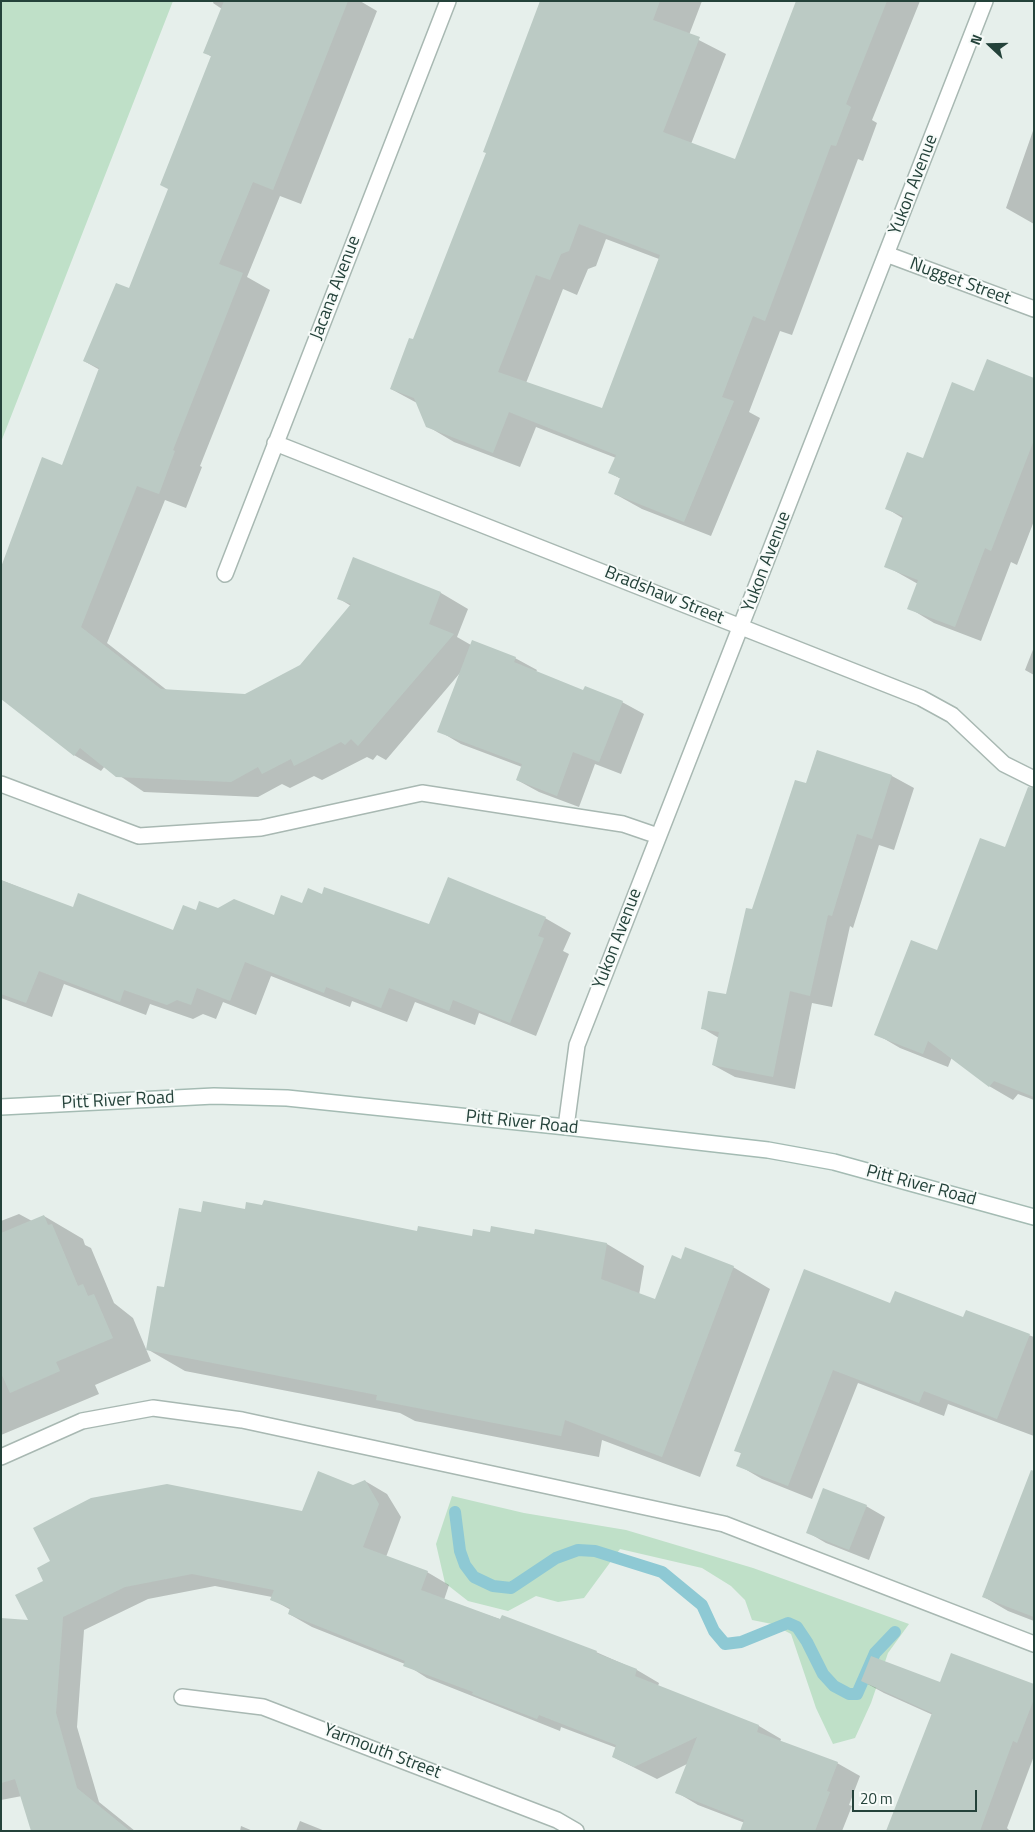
<!DOCTYPE html>
<html>
<head>
<meta charset="utf-8">
<style>
  body { margin:0 }
  #map { position:relative; width:1035px; height:1832px; overflow:hidden; background:#e6efeb; font-family:"Titillium Web",sans-serif }
  canvas { display:block }
  .frame { position:absolute; inset:0; border:2px solid #24423a; pointer-events:none }
  .north { position:absolute; left:965px; top:20px; width:50px; height:50px; -webkit-text-stroke:4px #f7fbf9; paint-order:stroke; rotate:291deg; font-size:14px; font-weight:700; line-height:20px; text-align:center; color:#24423a }
  .north::after { content:''; display:block; margin:auto; width:18px; height:22px; background:#24423a; clip-path:polygon(50% 0,100% 100%,50% 72%,0 100%) }
  .scale { position:absolute; left:852px; top:1790px; width:125px; height:22px; box-sizing:border-box; border:2px solid #24423a; border-top:0; padding-left:6px; font-size:15px; line-height:18px; white-space:nowrap; color:#24423a; -webkit-text-stroke:4px #f7fbf9; paint-order:stroke }
</style>
</head>
<body>
<div id="map">
<canvas width="1035" height="1832"></canvas>
<div class="frame"></div>
<div class="north">N</div>
<div class="scale">20 m</div>
</div>
<script>
const g = document.querySelector('canvas').getContext('2d');
g.lineJoin = 'round';
function paint(path, color) { g.fillStyle = color; g.fill(path, 'evenodd'); }
const shape = rows => new Path2D(rows.map(r => 'M' + r).join(''));
function stroke(path, color, width, dash) { g.strokeStyle = color; g.lineWidth = width; g.lineCap = dash ? 'butt' : 'round'; g.setLineDash(dash || []); g.stroke(path); }
function write(font, color, halo, rows, align = 'center') {
  g.font = font + ' "Titillium Web",sans-serif'; g.lineWidth = 4; g.setLineDash([]); g.textBaseline = 'middle'; g.strokeStyle = halo; g.fillStyle = color; for (const [text, x, y, turn = 0] of rows) {
    g.save(); g.translate(x, y); g.rotate((+turn || 0) * Math.PI / 180); g.textAlign = isNaN(turn) ? turn : align; if (halo) g.strokeText(text, 0, 0); g.fillText(text, 0, 0); g.restore();
  }
}
const green = shape([
  [1,1,173,1,1,442],
  [452,1496,524,1513,626,1530,753,1568,909,1624,888,1653,871,1703,855,1738,833,1744,816,1708,791,1634,772,1624,752,1620,745,1600,731,1586,702,1568,620,1549,584,1598,558,1602,536,1596,508,1611,468,1601,445,1583,436,1544]
]);
const shadow = shape([
  [214,1,360,1,377,11,301,204,280,196,247,277,270,290,200,466,202,467,186,508,165,500,107,643,168,691,245,695,301,666,351,606,338,598,354,559,441,593,468,609,457,637,471,645,515,658,537,670,536,672,584,692,622,702,644,714,621,774,595,764,579,807,539,792,517,780,522,767,461,744,439,731,460,673,386,760,377,755,373,760,367,757,322,780,314,776,290,788,282,784,258,797,144,792,105,766,101,771,74,755,4,699,1,700,1,570,43,459,63,466,100,370,84,361,130,290,169,190,212,57,204,52,222,9,213,3],
  [543,1,702,1,689,35,726,54,691,144,735,161,797,1,920,1,872,120,877,123,863,161,858,159,792,335,780,331,749,412,760,418,711,536,642,509,615,494,621,479,610,473,616,458,536,427,520,467,454,442,427,426,417,403,391,389,413,341,488,153],
  [606,239,659,259,603,409,526,383,563,289,577,295,588,269,596,266],
  [1034,128,1034,224,1006,208],
  [1034,379,1034,521,1017,565,1011,562,981,641,934,623,909,608,918,584,886,566,904,519,886,508,975,393],
  [1034,647,1034,675,1025,670],
  [817,751,892,776,914,788,894,850,879,845,853,928,850,926,832,1007,812,1003,795,1089,735,1077,713,1065,719,1038,702,1028,727,996,753,911,807,785],
  [1,880,74,909,174,931,197,911,218,909,274,916,322,896,430,926,545,918,571,933,563,951,569,954,536,1036,479,1013,475,1025,415,1002,407,1022,352,1001,350,1007,271,976,256,1015,223,1002,216,1019,203,1014,193,1019,150,1004,146,1015,64,984,52,1017,1,998],
  [1034,989,1034,1100,1018,1094,1013,1100,989,1086,952,1057,948,1067,900,1048,876,1034],
  [246,1211,418,1233,473,1238,491,1234,536,1236,607,1244,644,1266,639,1295,655,1301,681,1260,733,1267,770,1289,700,1477,602,1440,599,1457,415,1421,400,1413,185,1371,147,1349,165,1289,202,1214],
  [19,1214,32,1221,44,1216,83,1239,85,1245,91,1248,114,1303,133,1318,151,1361,95,1385,99,1394,1,1435,1,1221],
  [891,1305,964,1319,967,1312,1034,1337,1034,1436,948,1404,944,1416,858,1383,812,1499,762,1479,738,1465,742,1454,736,1450],
  [1034,1474,1034,1621,1008,1611,984,1597],
  [365,1481,387,1494,401,1517,386,1557,427,1572,449,1585,444,1600,596,1652,637,1670,659,1683,658,1686,759,1726,781,1739,780,1742,837,1763,860,1776,849,1805,852,1806,842,1831,747,1831,745,1823,698,1805,676,1792,687,1764,657,1779,613,1757,617,1748,561,1727,560,1731,427,1678,405,1664,312,1627,289,1614,291,1610,271,1599,272,1597,215,1586,148,1599,84,1630,77,1727,99,1802,135,1831,33,1831,22,1796,1,1800,1,1619,30,1621,303,1513],
  [866,1506,885,1517,869,1560,826,1543,807,1532],
  [862,1681,1034,1686,1034,1756,1007,1828,1010,1831,887,1831,933,1715,884,1693],
  [300,1821,325,1831,296,1831],
  [241,1826,253,1831,240,1831]
]);
const stream = shape([
  [455,1512,460,1551,465,1565,474,1577,493,1586,511,1588,556,1558,578,1550,595,1551,662,1572,702,1605,714,1631,725,1644,741,1642,788,1623,797,1627,807,1642,823,1674,834,1686,849,1694,857,1694,875,1653,895,1632]
]);
const building = shape([
  [224,1,348,1,273,190,253,182,219,264,243,273,173,450,175,451,159,494,137,486,81,627,161,689,245,694,300,665,351,604,337,599,353,557,441,592,429,624,454,634,358,746,351,739,345,745,341,742,294,766,291,759,262,774,258,767,231,782,116,777,80,748,74,756,1,699,1,567,42,457,62,465,99,368,83,361,116,283,129,288,168,189,160,185,211,56,203,53],
  [540,1,660,1,653,20,700,37,663,132,735,159,796,1,887,1,846,104,851,107,836,146,831,145,765,321,753,316,722,397,734,401,684,522,614,494,620,478,608,473,616,455,509,412,493,453,426,427,414,398,390,389,409,338,413,339,486,153,483,152],
  [579,224,660,255,602,408,498,372,536,275,550,280,561,254,569,251],
  [987,359,1034,378,1034,440,991,551,985,548,955,627,907,609,918,580,884,567,903,516,885,509,907,452,923,458,952,382,974,391],
  [472,640,516,657,514,662,583,690,585,686,623,701,599,762,573,752,557,796,516,780,522,764,437,732],
  [817,750,892,775,872,839,857,834,832,916,828,915,810,996,790,991,773,1077,712,1065,719,1032,701,1029,708,991,726,994,746,908,752,909,795,780,806,783],
  [1028,787,1034,788,1034,1097,994,1081,989,1087,928,1041,923,1054,874,1035,911,940,937,950,980,838,1005,847],
  [448,877,546,917,538,936,544,938,510,1023,453,1000,449,1011,389,988,381,1008,326,987,324,993,245,962,230,1001,197,988,191,1005,177,1000,167,1005,124,990,120,1002,39,971,26,1003,1,994,1,880,73,907,78,893,173,930,183,905,196,910,199,901,218,908,234,899,274,915,281,895,302,903,308,888,322,894,324,887,429,924],
  [264,1200,417,1231,418,1226,472,1236,473,1229,490,1232,491,1226,534,1234,535,1229,607,1243,601,1279,655,1299,672,1255,681,1259,685,1247,734,1266,662,1457,565,1420,561,1436,376,1400,377,1395,146,1350,157,1286,164,1287,179,1208,201,1212,203,1201,245,1209,246,1202,262,1205],
  [44,1215,48,1225,52,1224,78,1286,83,1284,88,1296,94,1294,113,1338,56,1362,60,1371,10,1393,1,1373,1,1233],
  [804,1269,890,1303,895,1291,963,1317,966,1310,1030,1334,997,1419,924,1391,919,1403,833,1370,788,1486,736,1466,741,1453,734,1451],
  [1031,1470,1034,1471,1034,1617,982,1597],
  [318,1471,353,1485,365,1480,379,1504,363,1547,428,1571,421,1590,500,1619,502,1615,597,1651,596,1653,637,1669,635,1676,759,1725,757,1732,838,1762,827,1791,830,1792,815,1831,740,1831,744,1820,675,1793,697,1737,634,1767,612,1757,616,1745,539,1715,537,1719,472,1694,473,1692,403,1666,405,1661,288,1614,290,1608,270,1600,274,1590,192,1574,125,1587,63,1617,56,1713,77,1788,130,1831,31,1831,15,1779,1,1783,1,1618,28,1620,15,1595,43,1581,37,1568,50,1561,33,1528,91,1498,167,1484,302,1511],
  [823,1488,867,1505,849,1550,806,1533],
  [951,1653,1034,1684,1034,1699,1017,1743,1013,1741,980,1831,886,1831,932,1713,861,1681,871,1656,940,1682]
]);
const lane = shape([
  [1,784,139,836,261,828,422,793,623,824,658,836],
  [1,1457,82,1421,153,1408,242,1420,724,1524,1034,1644]
]);
const street = shape([
  [886,254,1034,309],
  [275,443,921,698,952,715,1004,764,1034,779],
  [225,574,448,1],
  [566,1127,577,1045,985,1],
  [182,1697,263,1707,557,1820,576,1831]
]);
const secondary = shape([
  [1,1107,214,1096,287,1098,566,1127,768,1150,834,1162,1034,1217]
]);
const streetNames = [
  ["Yukon Avenue",914,185,-69],
  ["Nugget Street",960,282,20],
  ["Jacana Avenue",336,288,-69],
  ["Yukon Avenue",767,562,-69],
  ["Bradshaw Street",664,596,22],
  ["Yukon Avenue",618,939,-69],
  ["Pitt River Road",118,1101,-3],
  ["Pitt River Road",522,1123,6],
  ["Pitt River Road",921,1186,15],
  ["Yarmouth Street",382,1752,21]
];
paint(green, '#bfe0c8');
paint(shadow, '#0003');
stroke(stream, '#8ec9d4', 12);
paint(building, '#bbcac4');
stroke(lane, '#a8b8b2', 18);
stroke(street, '#a8b8b2', 18);
stroke(secondary, '#a4bbb3', 18);
stroke(lane, '#fff', 15);
stroke(street, '#fff', 15);
stroke(secondary, '#fff', 15);
write('18px', '#24423a', '#f7fbf9', streetNames);
</script>
</body>
</html>
